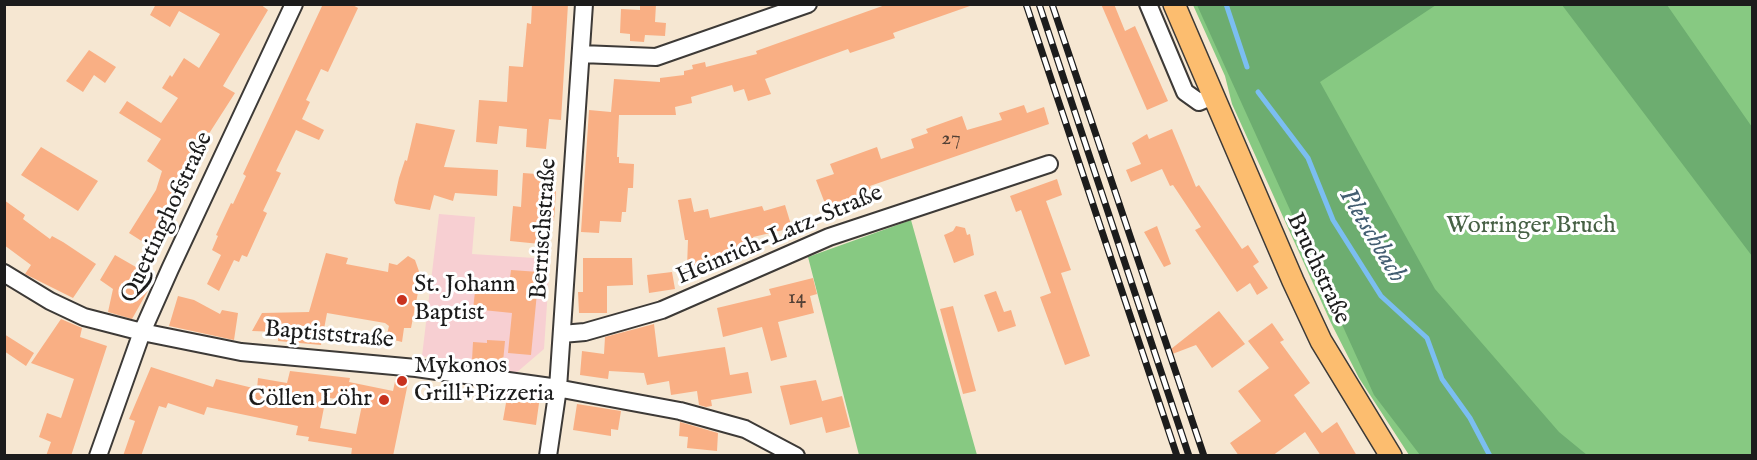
<!DOCTYPE html>
<html>
<head>
<meta charset="utf-8">
<style>
  body { margin:0 }
  #map { position:relative; width:1757px; height:460px; overflow:hidden; background:#f6e7d2; font-family:"IM FELL English",serif }
  canvas { display:block }
  .frame { position:absolute; inset:0; border:6px solid #1c1c1c; pointer-events:none }
</style>
</head>
<body>
<div id="map">
<canvas width="1757" height="460"></canvas>
<div class="frame"></div>
</div>
<script>
const g = document.querySelector('canvas').getContext('2d');
g.lineJoin = 'round';
function paint(path, color) { g.fillStyle = color; g.fill(path, 'evenodd'); }
const shape = rows => new Path2D(rows.map(r => 'M' + r).join(''));
function stroke(path, color, width, dash) { g.strokeStyle = color; g.lineWidth = width; g.lineCap = dash ? 'butt' : 'round'; g.setLineDash(dash || []); g.stroke(path); }
function write(font, color, halo, rows, align = 'center') {
  g.font = font + ' "IM FELL English",serif'; g.lineWidth = 6; g.setLineDash([]); g.textBaseline = 'middle'; g.strokeStyle = halo; g.fillStyle = color; for (const [text, x, y, turn = 0] of rows) {
    g.save(); g.translate(x, y); g.rotate((+turn || 0) * Math.PI / 180); g.textAlign = isNaN(turn) ? turn : align; if (halo) g.strokeText(text, 0, 0); g.fillText(text, 0, 0); g.restore();
  }
}
const built = shape([
  [439,214,475,217,472,254,550,259,544,349,516,373,422,356]
]);
const green = shape([
  [1193,5,1752,5,1752,455,1409,455,1359,378,1331,323,1232,104,1225,76],
  [911,220,977,455,859,455,808,257]
]);
const forest = shape([
  [1197,5,1436,5,1320,82,1435,289,1559,432,1587,455,1420,455,1374,395],
  [1562,5,1667,5,1752,127,1752,256]
]);
const stream = shape([
  [1226,4,1247,67],
  [1258,92,1308,158,1333,220,1381,296,1427,338,1442,379,1470,418,1490,456]
]);
const building = shape([
  [156,4,260,4,268,10,223,86,235,93,178,182,190,187,182,206,178,204,151,247,129,233,156,190,162,171,147,161,161,139,119,113,127,101,161,123,178,98,162,88,170,75,172,77,184,58,199,68,220,34,179,11,170,27,150,15],
  [323,4,351,4,358,8,328,72,321,69,306,100,310,102,302,119,324,130,319,140,296,130,276,171,281,173,263,211,267,213,247,257,242,255,239,262,234,260,219,291,207,284,221,255,212,250,218,236,216,235,231,203,233,204,246,176,243,174],
  [532,4,568,4,561,120,549,119,546,149,526,147,527,129,499,126,497,144,476,142,479,100,507,102,509,66,523,67,527,23,531,24],
  [640,4,656,4,655,22,666,23,665,36,645,35,644,42,630,41,630,34,620,33,621,9,640,10],
  [888,4,970,6,893,33,895,38,850,53,848,49,765,79,771,94,748,101,744,89,734,92,732,85,691,97,692,103,675,107,676,115,619,115,617,157,619,157,619,163,634,164,633,188,628,188,626,212,622,212,621,222,600,221,599,233,581,232,589,110,611,112,614,79,660,82,660,78,684,75,684,71,693,69,692,65,705,62,706,67,757,54,756,51],
  [1101,4,1114,4,1125,31,1135,26,1168,101,1147,110],
  [89,50,116,67,105,83,94,75,83,92,66,81],
  [1024,105,1027,113,1044,107,1049,124,870,186,874,197,829,214,816,180,834,174,830,164,877,147,881,159,914,148,911,139,928,133,926,129,962,116,967,130,1002,120,999,113],
  [416,123,455,130,444,167,498,170,497,196,455,193,453,201,434,195,430,210,396,204,394,200,399,178,405,160,407,161],
  [1172,129,1196,187,1199,185,1242,249,1248,245,1259,262,1253,266,1268,288,1257,295,1250,283,1237,292,1195,230,1201,227,1173,185,1170,186,1162,169,1131,182,1126,170,1141,164,1132,143,1147,134,1149,139],
  [41,147,98,181,78,211,21,175],
  [523,173,550,175,549,191,556,191,554,221,542,220,540,244,510,241,513,206,521,207],
  [1057,179,1062,195,1046,201,1071,270,1061,273,1090,356,1065,365,1040,297,1051,293,1021,210,1016,212,1010,196],
  [691,198,694,212,708,209,710,218,762,206,764,211,785,205,792,228,753,237,755,245,709,257,709,261,702,262,703,264,687,267,688,240,685,240,678,200],
  [4,200,25,215,23,219,50,239,52,236,63,242,96,264,73,298,25,274,31,265,4,245],
  [956,226,965,228,967,235,970,234,974,255,954,263,944,235,953,231],
  [1157,226,1171,264,1164,267,1144,232],
  [326,253,348,258,346,264,388,272,389,263,397,265,408,256,415,260,421,277,411,328,404,328,402,342,386,338,389,326,385,323,327,313,321,345,278,341,279,332,252,331,262,313,309,312],
  [115,255,155,278,132,319,108,312,113,289,100,280],
  [583,258,632,258,633,285,607,286,607,313,579,313,578,292,583,292],
  [511,270,539,272,531,355,508,353,512,313,473,309,476,283,509,286],
  [672,272,675,289,649,293,647,275],
  [813,278,817,294,810,296,814,313,778,322,787,357,771,361,762,327,723,337,717,308,771,295,769,289],
  [996,291,1004,312,1011,310,1016,326,998,332,984,295],
  [178,296,194,300,220,314,222,310,238,313,234,340,169,326],
  [953,306,976,391,963,394,940,309],
  [1219,311,1245,344,1212,368,1196,345,1167,356,1166,353],
  [61,319,82,328,80,337,107,346,71,456,46,456,51,442,39,437,47,413,61,418,74,379,31,363],
  [1272,323,1284,340,1280,342,1310,383,1294,395,1322,433,1337,422,1357,456,1321,456,1305,432,1272,456,1239,456,1230,443,1261,421,1238,391,1269,368,1248,341],
  [654,324,658,357,725,347,730,375,748,372,752,393,711,400,712,406,706,407,699,405,697,391,671,395,669,381,647,385,644,373,609,371,608,379,580,375,582,351,604,354,605,337],
  [4,334,34,353,26,366,4,351],
  [487,340,505,341,503,362,472,360,473,342,487,343],
  [151,367,213,387,216,379,257,389,258,378,287,383,290,371,350,378,349,382,393,391,396,377,409,378,393,456,351,456,352,448,308,441,309,437,296,435,298,426,207,407,204,415,168,403,166,408,159,406,141,456,123,456,135,421,129,419],
  [326,397,362,405,356,434,320,428],
  [816,380,822,401,842,396,850,427,826,433,822,417,790,425,780,386],
  [502,391,540,396,536,425,503,420,506,403,500,403],
  [577,404,621,411,618,430,611,429,611,436,573,430],
  [680,422,718,433,717,451,687,448,688,437,679,436]
]);
const minor = shape([
  [1148,4,1185,92,1199,102,1213,96],
  [581,54,656,57,808,4],
  [4,273,50,301,84,317,142,332,241,352,416,368,551,387,680,411,745,429,796,456],
  [562,334,585,332,662,310,829,237,1049,164],
  [98,456,142,332,170,269,294,4],
  [548,456,558,388,584,4]
]);
const major = shape([
  [1174,4,1293,281,1321,341,1391,456]
]);
const rail = shape([
  [1026,4,1177,456],
  [1039,4,1189,456],
  [1052,4,1204,456]
]);
const markers = [
  [402,300,6,"#c8321e"],
  [402,381,6,"#c8321e"],
  [384,400,6,"#c8321e"]
];
const numberNames = [
  ["27",951,140],
  ["14",797,299]
];
const streetNames = [
  ["Quettinghofstraße",168,218,-65],
  ["Berrischstraße",545,229,-86],
  ["Heinrich-Latz-Straße",780,236,-23],
  ["Bruchstraße",1317,269,65],
  ["Baptiststraße",329,336,5]
];
const parkNames = [
  ["Worringer Bruch",1531,227]
];
const poiNames = [
  ["St. Johann",414,286],
  ["Baptist",414,314],
  ["Mykonos",414,367],
  ["Grill+Pizzeria",414,395],
  ["Cöllen Löhr",372,400,"right"]
];
const waterNames = [
  ["Pletschbach",1371,236,59]
];
paint(built, '#f7cfd2');
paint(green, '#87c982');
paint(forest, '#6dad70');
stroke(stream, '#7bbef1', 5);
paint(building, '#f9af84');
stroke(minor, '#3d3a37', 20);
stroke(major, '#3d3a37', 24);
stroke(minor, '#fff', 16);
stroke(major, '#fcbd6f', 21);
stroke(rail, '#1c1c1c', 7);
stroke(rail, '#fff', 4.5, [14]);
for (const [x, y, r, color] of markers) { const dot = new Path2D(); dot.arc(x, y, r, 0, 2 * Math.PI); g.fillStyle = color; g.fill(dot); stroke(dot, '#fff', 2); }
write('21px', '#534136', null, numberNames);
write('24px', '#1c1c1c', '#fff', streetNames);
write('24px', '#476145', '#fff', parkNames);
write('24px', '#1c1c1c', '#fff', poiNames, 'left');
write('italic 26px', '#425d71', '#fff', waterNames);
</script>
</body>
</html>
